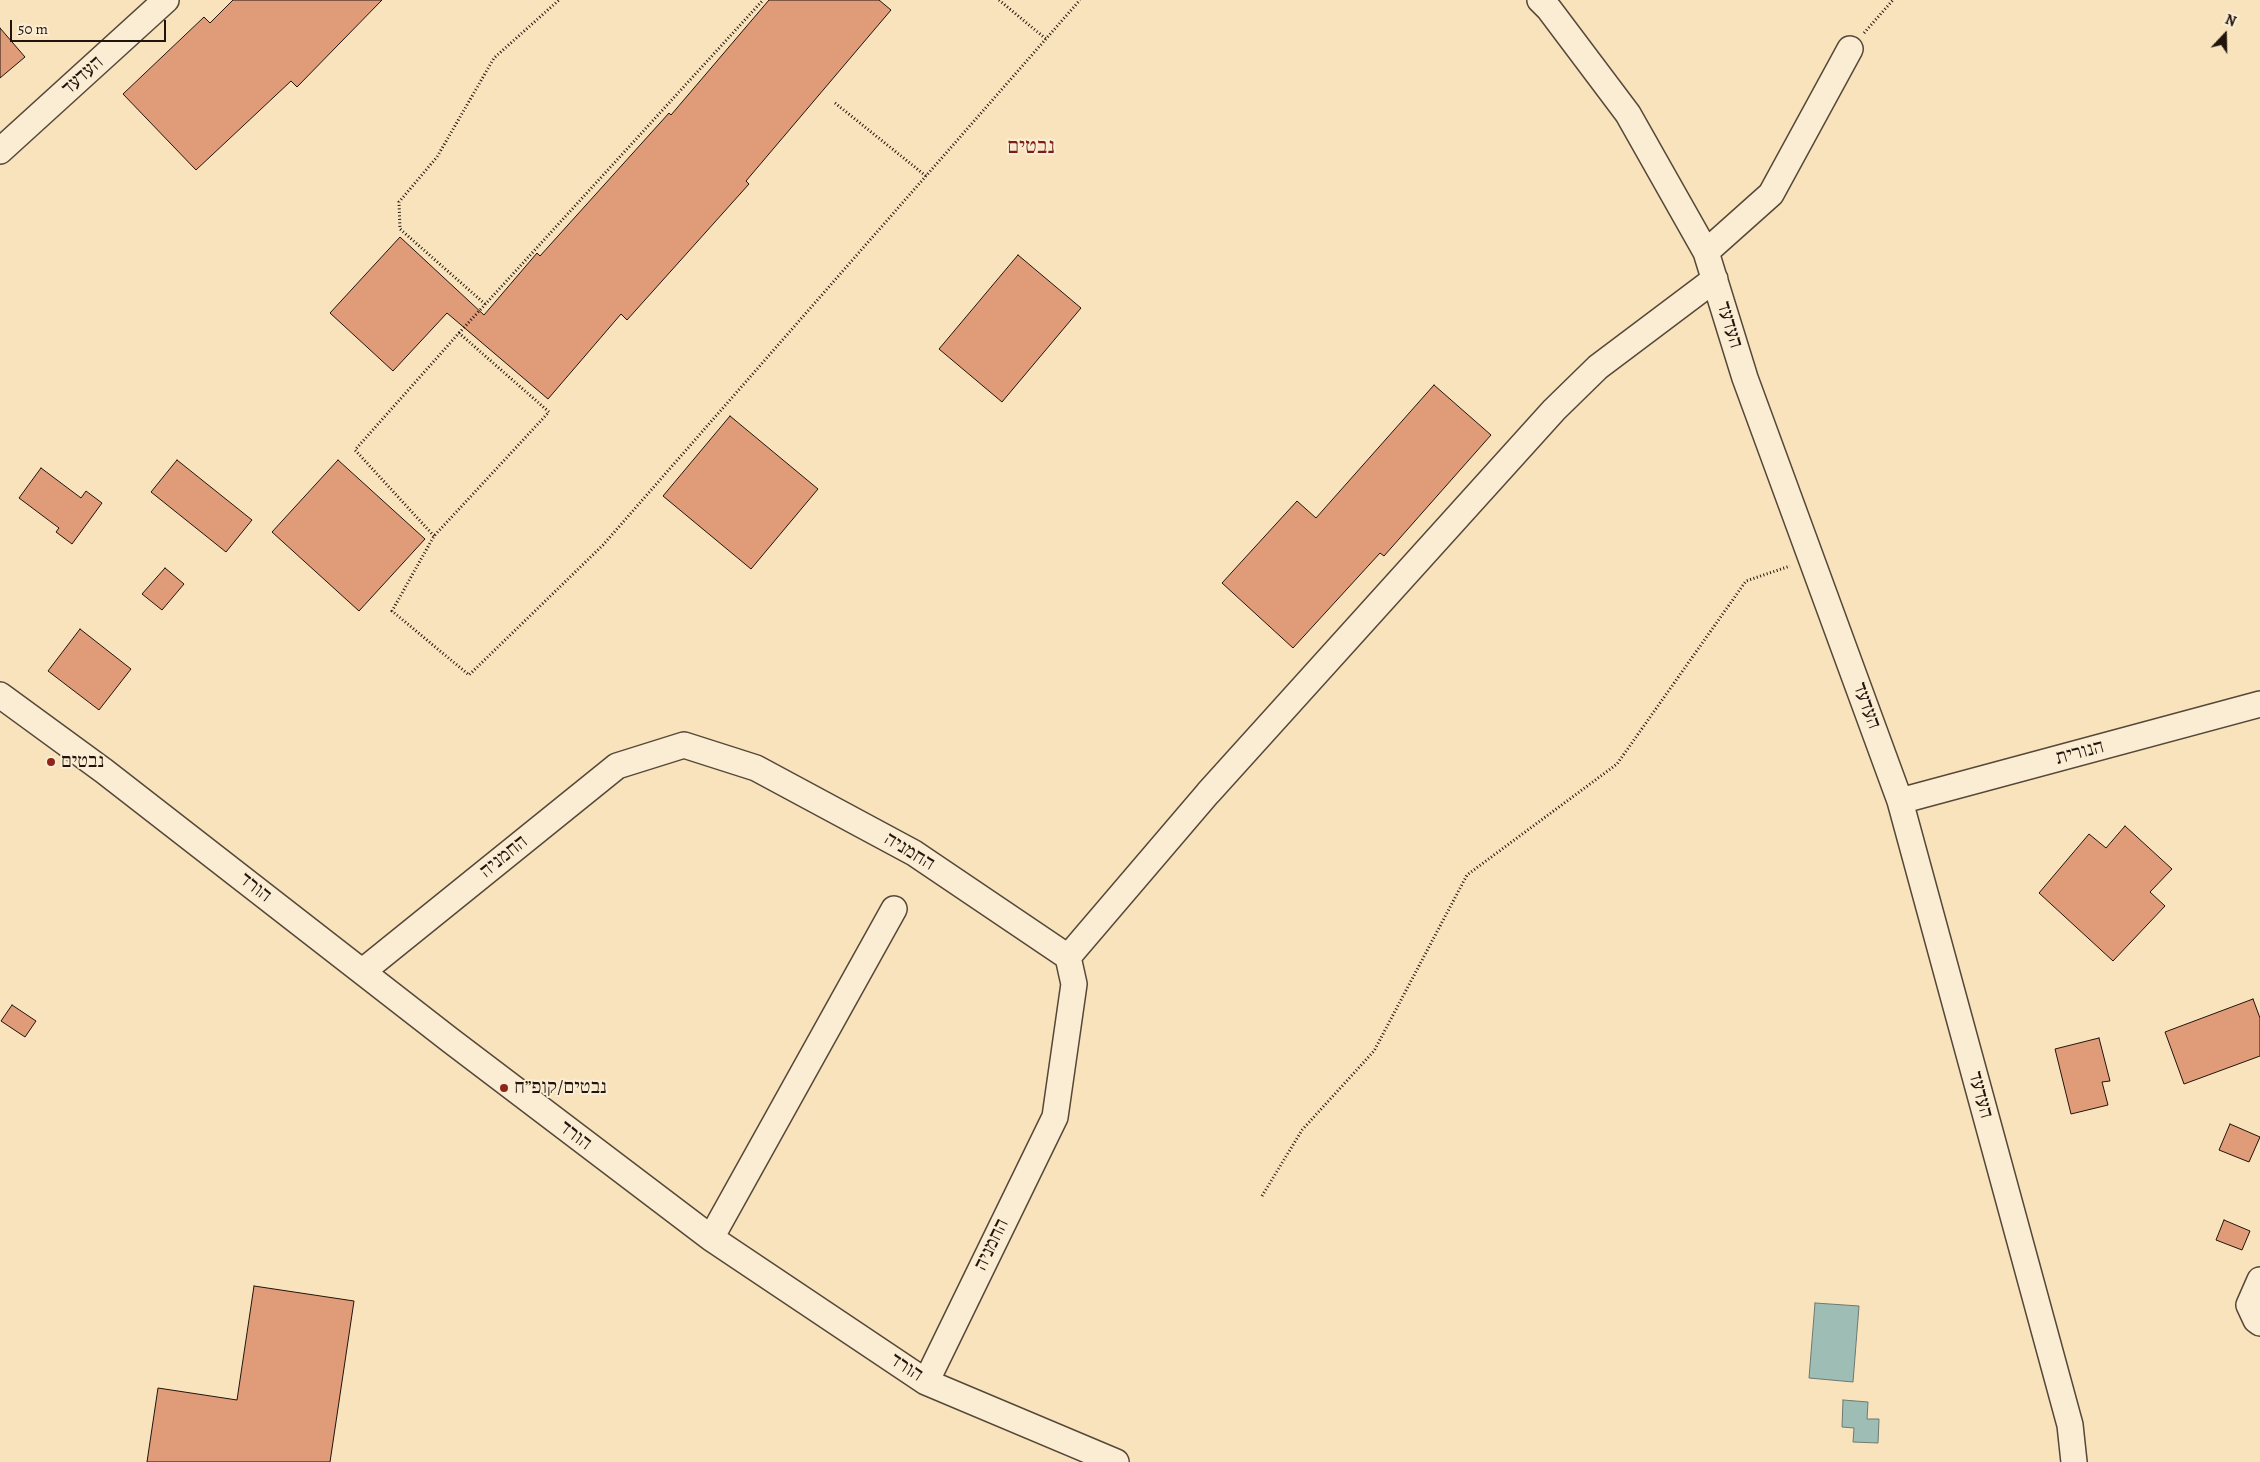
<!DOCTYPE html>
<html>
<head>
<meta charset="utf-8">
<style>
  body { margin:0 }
  #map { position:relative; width:2260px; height:1462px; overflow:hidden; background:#f9e3bc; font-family:Alegreya,serif }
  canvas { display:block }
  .north { position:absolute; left:2200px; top:10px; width:50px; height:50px; -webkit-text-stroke:4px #fbedd3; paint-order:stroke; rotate:21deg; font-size:14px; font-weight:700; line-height:20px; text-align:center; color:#20140d }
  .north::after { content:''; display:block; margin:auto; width:18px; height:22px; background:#20140d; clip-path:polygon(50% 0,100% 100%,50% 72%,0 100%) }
  .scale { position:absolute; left:10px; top:20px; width:156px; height:22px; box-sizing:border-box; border:2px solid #20140d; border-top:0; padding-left:6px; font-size:15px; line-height:18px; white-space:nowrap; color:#20140d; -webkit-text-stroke:4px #fbedd3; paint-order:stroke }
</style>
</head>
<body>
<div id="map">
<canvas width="2260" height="1462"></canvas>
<div class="north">N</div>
<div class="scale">50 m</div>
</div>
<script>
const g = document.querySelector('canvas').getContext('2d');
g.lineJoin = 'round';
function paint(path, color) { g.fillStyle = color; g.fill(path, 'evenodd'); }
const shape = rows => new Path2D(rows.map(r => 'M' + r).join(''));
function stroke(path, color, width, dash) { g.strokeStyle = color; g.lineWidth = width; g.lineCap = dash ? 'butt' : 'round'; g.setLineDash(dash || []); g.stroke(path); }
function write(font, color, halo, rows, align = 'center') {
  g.font = font + ' Alegreya,"Frank Ruhl Libre",serif'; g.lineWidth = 4; g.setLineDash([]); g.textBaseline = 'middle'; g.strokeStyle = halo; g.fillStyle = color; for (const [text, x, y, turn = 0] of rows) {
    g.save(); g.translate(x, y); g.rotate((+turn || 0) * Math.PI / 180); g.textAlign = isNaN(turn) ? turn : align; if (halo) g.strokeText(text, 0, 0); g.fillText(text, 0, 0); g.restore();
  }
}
const water = shape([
  [1815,1303,1859,1306,1853,1382,1809,1378,1815,1303],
  [1843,1400,1868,1402,1867,1419,1879,1419,1878,1443,1853,1442,1854,1428,1842,1427,1843,1400]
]);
const building = shape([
  [233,0,382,0,297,87,291,81,196,170,123,94,204,17,210,23,233,0],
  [769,0,879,0,891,10,746,181,749,184,627,320,621,314,548,399,447,313,393,371,330,313,400,237,484,315,537,253,540,256,669,113,671,115,769,0],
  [0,28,25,57,0,78,0,28],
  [1018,255,1081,308,1002,402,939,349,1018,255],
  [1434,385,1491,435,1384,556,1380,553,1293,648,1222,583,1297,501,1316,518,1434,385],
  [730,416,818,489,751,569,663,496,730,416],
  [177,460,252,520,226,552,151,492,177,460],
  [338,460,425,539,359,611,272,532,338,460],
  [41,468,81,498,86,491,102,503,72,544,56,532,59,528,19,498,41,468],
  [165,568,184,584,162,610,142,594,165,568],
  [80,629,131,669,99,710,48,671,80,629],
  [2125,826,2172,869,2150,892,2165,906,2113,961,2039,893,2089,834,2106,848,2125,826],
  [2253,999,2260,1018,2260,1056,2184,1084,2165,1032,2253,999],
  [12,1005,36,1021,25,1037,1,1021,12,1005],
  [2099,1038,2110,1081,2102,1082,2108,1105,2071,1114,2055,1049,2099,1038],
  [2230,1124,2260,1137,2249,1162,2219,1150,2230,1124],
  [2224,1220,2250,1231,2242,1250,2216,1240,2224,1220],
  [254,1286,354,1301,330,1462,147,1462,158,1388,237,1400,254,1286]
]);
const path = shape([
  [999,0,1046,39],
  [1864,33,1893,0],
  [835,103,926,176],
  [485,304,400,229,399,202,437,157,494,58,559,0],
  [459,333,763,0],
  [434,536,355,450,459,333,549,412,434,536,392,611,469,675,603,545,1080,0],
  [1262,1196,1302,1130,1374,1051,1467,875,1617,764,1746,581,1790,566]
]);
const minor = shape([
  [1540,0,1549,9,1628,114,1706,252,1745,378,1900,801,2070,1425,2074,1462],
  [0,151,166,0],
  [1706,252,1771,194,1850,49],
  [0,695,104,771,450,1040,711,1238,926,1382,1116,1462],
  [1900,801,2260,704],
  [1068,957,1208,793,1554,410,1598,367,1715,279],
  [363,971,617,766,684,745,756,768,914,853,1068,957,1074,984,1055,1117,926,1382],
  [711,1238,894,909],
  [2260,1280,2249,1305,2256,1320,2260,1323]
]);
const markers = [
  [51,762,5,"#8f2418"],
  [504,1088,5,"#8f2418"]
];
const streetNames = [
  ["העדעד",83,76,-42],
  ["העדעד",1729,325,73],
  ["העדעד",1866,706,70],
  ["הנורית",2080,753,-15],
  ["החמניה",909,852,31],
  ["החמניה",504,857,-39],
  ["הורד",255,888,38],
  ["העדעד",1980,1095,75],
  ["הורד",575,1136,37],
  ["החמניה",992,1245,-64],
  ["הורד",906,1368,33]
];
const poiNames = [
  ["נבטים",61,762],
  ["נבטים/קופ״ח",514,1088]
];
const quarterNames = [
  ["נבטים",1031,148]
];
paint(water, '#9ebdb5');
stroke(water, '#6c7972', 1);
paint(building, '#e09b79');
stroke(building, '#20140d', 1);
stroke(minor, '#564839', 28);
stroke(path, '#20140d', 3, [1, 2.5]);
stroke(minor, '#fbedd3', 25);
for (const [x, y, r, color] of markers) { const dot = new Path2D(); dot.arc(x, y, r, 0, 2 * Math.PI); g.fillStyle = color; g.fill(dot); stroke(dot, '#fbedd3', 2); }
write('20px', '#20140d', '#fbedd3', streetNames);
write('20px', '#20140d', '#fbedd3', poiNames, 'left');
write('22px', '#7a1f14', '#fbedd3', quarterNames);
</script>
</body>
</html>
